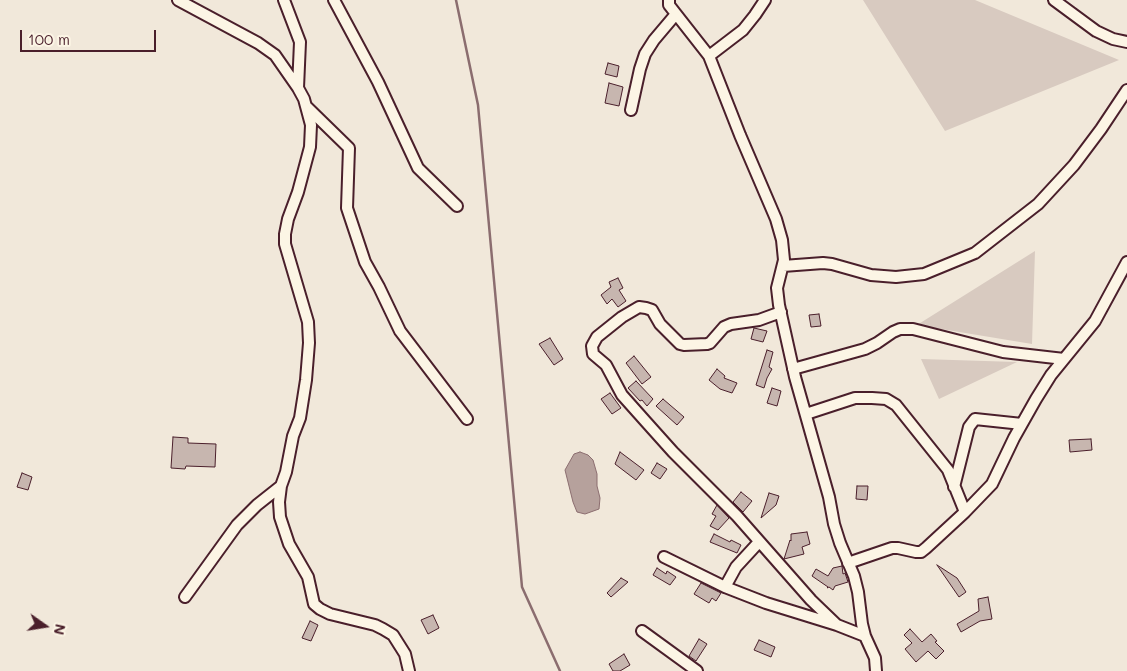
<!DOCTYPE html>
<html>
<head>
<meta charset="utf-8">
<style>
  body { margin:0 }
  #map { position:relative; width:1127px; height:671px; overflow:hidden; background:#f1e8da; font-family:Mali,sans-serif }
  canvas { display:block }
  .north { position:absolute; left:20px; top:601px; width:50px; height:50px; -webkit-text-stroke:4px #fcf5e5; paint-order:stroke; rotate:103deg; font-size:14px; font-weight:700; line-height:20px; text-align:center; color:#4a1f2b }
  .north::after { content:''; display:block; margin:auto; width:18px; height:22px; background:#4a1f2b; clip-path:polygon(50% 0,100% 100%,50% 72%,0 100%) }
  .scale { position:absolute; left:20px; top:30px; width:136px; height:22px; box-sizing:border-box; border:2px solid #4a1f2b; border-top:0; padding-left:6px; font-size:15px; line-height:18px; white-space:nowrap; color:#4a1f2b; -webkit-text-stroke:4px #fcf5e5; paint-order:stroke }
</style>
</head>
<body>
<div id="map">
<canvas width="1127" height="671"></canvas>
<div class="north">N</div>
<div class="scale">100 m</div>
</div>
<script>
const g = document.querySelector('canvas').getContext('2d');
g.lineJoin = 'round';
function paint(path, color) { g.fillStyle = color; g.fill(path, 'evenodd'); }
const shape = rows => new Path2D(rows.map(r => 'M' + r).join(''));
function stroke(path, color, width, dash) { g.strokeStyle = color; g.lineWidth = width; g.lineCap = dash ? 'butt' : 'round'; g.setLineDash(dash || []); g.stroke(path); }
const green = shape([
  [863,0,975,0,1119,60,945,131],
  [1035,251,1032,344,917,325],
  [921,359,1017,362,939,399]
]);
const water = shape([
  [580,452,588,455,593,460,597,474,597,486,600,498,599,509,585,514,577,512,573,502,565,470,574,454,580,452]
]);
const stream = shape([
  [456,0,478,105,522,587,560,671]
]);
const building = shape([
  [608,63,619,66,617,77,605,74,608,63],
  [609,83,623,87,619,106,605,103,609,83],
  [618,278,623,288,619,290,626,301,618,307,612,299,607,304,601,295,611,287,609,282,618,278],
  [819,314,821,326,811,327,809,315,819,314],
  [754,328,767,331,763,342,751,339,754,328],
  [550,338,563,359,554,365,539,344,550,338],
  [767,350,773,352,769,367,772,369,767,378,764,388,756,385,767,350],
  [634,356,651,377,642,384,626,363,634,356],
  [717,369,725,376,724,378,737,383,732,393,720,389,709,380,717,369],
  [636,381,653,399,647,406,642,400,640,401,628,388,636,381],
  [772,388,781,391,777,406,767,403,772,388],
  [610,393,621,408,612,414,601,399,610,393],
  [663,399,684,417,677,425,656,406,663,399],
  [173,437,188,438,188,443,216,444,215,467,186,466,185,469,171,468,173,437],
  [1091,439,1092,450,1070,452,1069,440,1091,439],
  [620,452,644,470,636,480,615,464,620,452],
  [657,463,667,469,660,479,651,473,657,463],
  [22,473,32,477,28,490,17,487,22,473],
  [857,486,868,486,867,500,856,499,857,486],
  [741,492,752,501,743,512,733,502,741,492],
  [769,493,779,496,776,505,761,518,769,493],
  [717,505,729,518,718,530,710,526,716,516,712,514,717,505],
  [807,532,810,544,802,547,804,554,784,559,790,540,791,541,791,534,807,532],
  [714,534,730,542,731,540,741,545,737,553,710,542,714,534],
  [937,565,957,578,966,592,959,597,937,565],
  [842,566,843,574,845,573,848,582,835,586,833,590,829,587,827,588,828,587,812,576,816,569,828,576,833,568,842,566],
  [657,568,666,574,667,571,676,577,670,585,653,575,657,568],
  [621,578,628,582,611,597,607,593,621,578],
  [701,583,721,593,716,601,712,598,709,603,694,594,701,583],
  [988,597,992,619,980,621,961,632,957,624,979,611,978,599,988,597],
  [433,615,439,628,428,634,421,620,433,615],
  [310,621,318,625,311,641,302,638,310,621],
  [910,629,922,642,931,634,937,641,935,642,944,651,936,659,928,651,916,662,905,649,912,643,904,635,910,629],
  [699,639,707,644,696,661,689,656,699,639],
  [759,640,775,647,771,657,754,650,759,640],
  [624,654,630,665,620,671,613,671,609,664,624,654]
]);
const minor = shape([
  [178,0,258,43,275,55,298,88,304,99,311,125,310,147,298,192,288,219,285,234,285,244,308,322,309,343,306,380,300,418,293,436,286,472,281,486,279,502,280,517,289,544,308,577,314,604,320,609,330,614,375,625,383,629,393,635,405,654,409,671],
  [284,0,300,42,298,88],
  [334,0,378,82,418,168,457,206],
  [669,0,669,5,709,56],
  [765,0,755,15,743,30,709,56,740,135,776,219,782,240,784,260,777,288,779,305,795,377,829,497,834,524,840,543,854,576,858,592,862,624,865,636,875,658,876,671],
  [1054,0,1096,31,1113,39,1127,42],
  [307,107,349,148,347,208,365,262,379,287,400,331,467,419],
  [631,110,640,69,645,54,654,40,676,14],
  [783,266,823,263,832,264,871,275,896,277,924,274,975,253,1038,204,1074,165,1101,129,1127,90],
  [781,312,759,320,731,324,724,327,710,343,707,344,684,345,680,344,660,324,652,310,646,308,639,307,622,317,597,337,592,346,593,354,606,365,622,395,647,423,673,452,737,516,811,600,837,625],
  [793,369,865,349,877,343,893,332,900,329,913,329,1003,352,1064,359],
  [806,414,855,398,872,398,886,399,896,405,948,470,965,512],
  [954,487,969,427,975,419,1022,424],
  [664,557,725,587,766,603,837,625,865,636],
  [848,563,892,548,898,548,916,552,921,552,926,548,965,512,992,484,1014,438,1036,399,1051,375,1095,321,1127,262],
  [725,587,736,567,759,542],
  [185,597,237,525,257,505,281,486],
  [642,631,697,671]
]);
paint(green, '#d8cac0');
paint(water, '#b6a19c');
stroke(water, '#8b6d6f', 1);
stroke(stream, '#8b6d6f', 2.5);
paint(building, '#c7b6af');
stroke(building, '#4a1f2b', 1);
stroke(minor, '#4a1f2b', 14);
stroke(minor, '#fcf5e5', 10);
</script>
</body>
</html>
